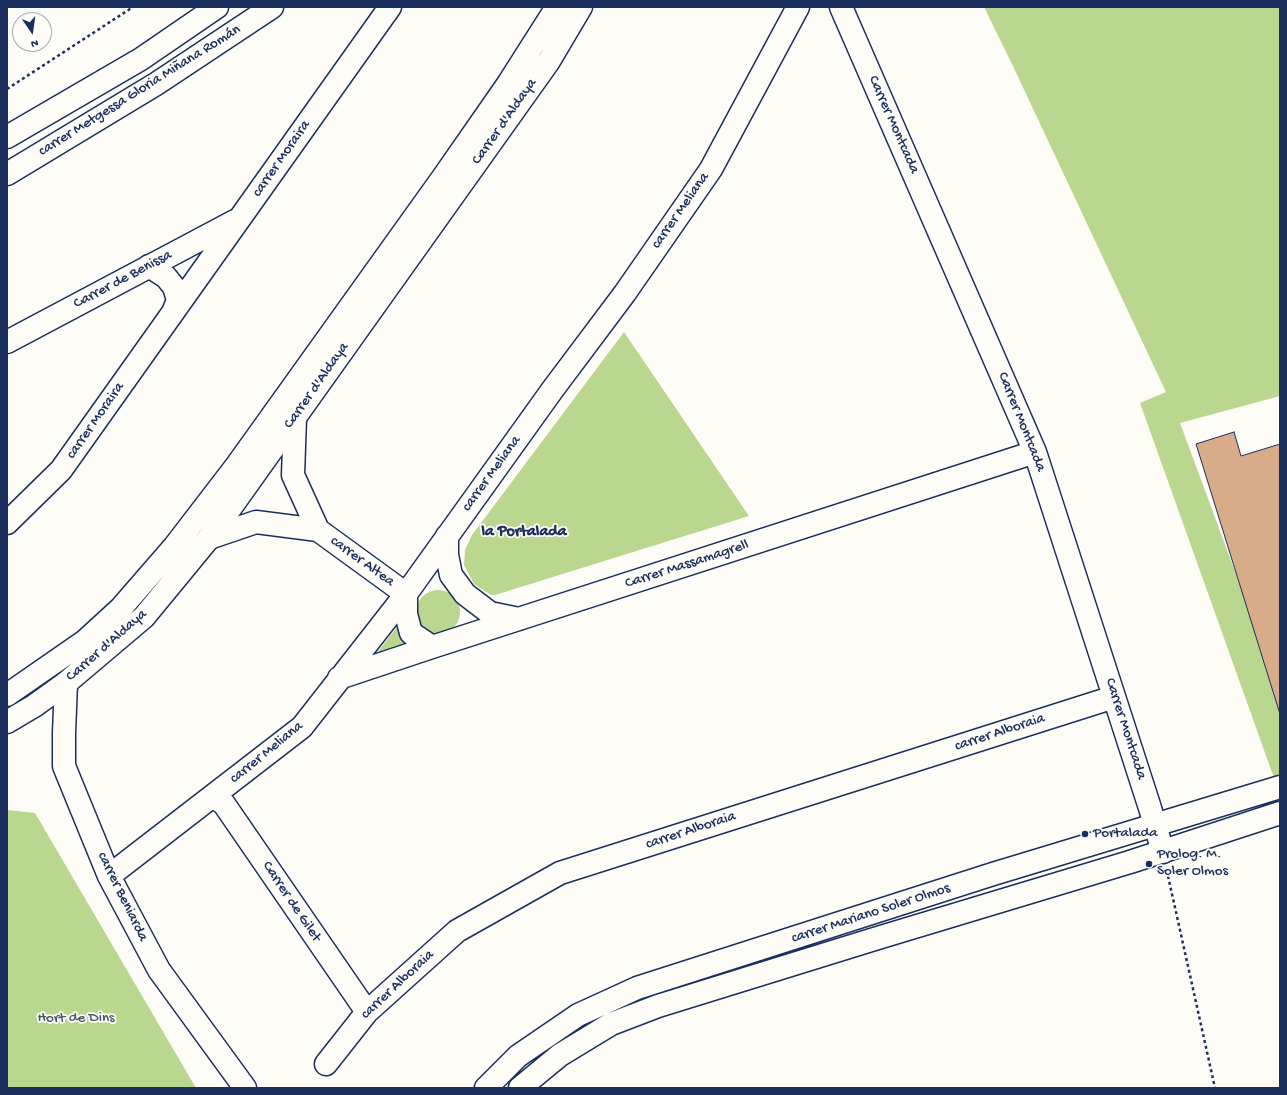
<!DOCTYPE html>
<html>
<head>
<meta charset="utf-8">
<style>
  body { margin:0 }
  #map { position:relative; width:1287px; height:1095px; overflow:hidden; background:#fdfcf7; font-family:"Gochi Hand",sans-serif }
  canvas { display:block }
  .frame { position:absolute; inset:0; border:8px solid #1b2f5e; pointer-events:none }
  .north { position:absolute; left:12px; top:12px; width:40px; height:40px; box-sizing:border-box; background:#fdfcf7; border:1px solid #a3aaba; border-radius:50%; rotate:167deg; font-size:11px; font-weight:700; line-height:16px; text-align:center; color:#1b2f5e }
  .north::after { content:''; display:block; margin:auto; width:14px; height:18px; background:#1b2f5e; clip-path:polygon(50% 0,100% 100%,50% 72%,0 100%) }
</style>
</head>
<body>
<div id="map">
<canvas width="1287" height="1095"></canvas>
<div class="frame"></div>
<div class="north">N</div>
</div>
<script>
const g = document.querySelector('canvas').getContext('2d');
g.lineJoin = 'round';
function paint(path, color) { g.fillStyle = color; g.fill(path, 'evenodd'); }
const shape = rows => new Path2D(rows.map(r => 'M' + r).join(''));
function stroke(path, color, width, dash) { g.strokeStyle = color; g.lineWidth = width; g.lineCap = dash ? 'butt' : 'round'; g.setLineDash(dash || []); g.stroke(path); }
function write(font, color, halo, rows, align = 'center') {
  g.font = font + ' "Gochi Hand",sans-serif'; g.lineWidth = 3.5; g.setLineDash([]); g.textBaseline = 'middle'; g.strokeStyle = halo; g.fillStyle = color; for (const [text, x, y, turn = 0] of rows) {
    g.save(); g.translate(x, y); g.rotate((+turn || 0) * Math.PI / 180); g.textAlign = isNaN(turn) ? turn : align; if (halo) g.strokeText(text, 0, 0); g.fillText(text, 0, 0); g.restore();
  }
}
const green = shape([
  [984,7,1280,7,1280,396,1180,423,1280,693,1280,776,1274,778,1140,403,1166,392,1012,64],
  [624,332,749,516,495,595,491,595,474,584,464,565,465,550,472,535],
  '416 612a22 22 0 1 1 44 0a22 22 0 1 1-44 0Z',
  [397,627,413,646,373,658],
  [7,810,35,813,196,1088,7,1088]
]);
const building = shape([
  [1234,432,1241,456,1280,444,1280,714,1196,444,1234,432]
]);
const path = shape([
  [7,89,133,7],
  [1168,876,1215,1088]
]);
const minor = shape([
  [841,7,1035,452,1150,808,1163,852],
  [149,266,166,277,174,287,178,300,174,310],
  [7,342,235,221],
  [7,523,61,470,390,7],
  [318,530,406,594,406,614,411,633,432,647],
  [447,536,447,555,451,575,465,594,490,613,519,619],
  [209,538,256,522,318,530,293,475,295,418],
  [339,678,432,647,1035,452],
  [66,683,64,733,64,766,109,876,159,970,245,1088],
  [213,796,224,804,367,1012],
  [109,876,302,727,406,594,553,389,625,293,711,169,798,7],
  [326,1064,367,1012,457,931,560,873,1114,697]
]);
const major = shape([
  [7,137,141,59,217,7],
  [7,174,156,84,272,7],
  [7,695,85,641,121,608,174,547,237,465,444,176,508,84,557,7],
  [7,722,34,706,66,683,144,617,209,538,549,61,581,7],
  [486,1088,518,1056,578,1015,637,988,993,874,1280,787],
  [520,1088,560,1055,611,1024,658,1006,881,937,1130,862,1280,813]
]);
const markers = [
  [1085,834,4,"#1b2f5e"],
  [1149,864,4,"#1b2f5e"]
];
const streetNames = [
  ["carrer Metgessa Gloria Miñana Román",140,91,-32],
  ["Carrer d'Aldaya",505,122,-55],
  ["Carrer Montcada",893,125,66],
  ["carrer Moraira",282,159,-55],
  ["carrer Meliana",681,211,-55],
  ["Carrer de Benissa",123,280,-28],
  ["Carrer d'Aldaya",317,386,-55],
  ["carrer Moraira",96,421,-55],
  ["Carrer Montcada",1021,422,68],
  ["carrer Meliana",492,474,-54],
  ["carrer Altea",362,562,36],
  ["Carrer Massamagrell",687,565,-18],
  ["Carrer d'Aldaya",107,646,-41],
  ["Carrer Montcada",1125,729,72],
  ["carrer Alboraia",1000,733,-18],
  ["carrer Meliana",267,753,-39],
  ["carrer Alboraia",691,831,-18],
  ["carrer Beniarda",122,897,64],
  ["Carrer de Gilet",291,902,56],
  ["carrer Mariano Soler Olmos",871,914,-18],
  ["carrer Alboraia",398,985,-43]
];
const poiNames = [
  ["Portalada",1093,834],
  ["Prolog. M.",1157,855],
  ["Soler Olmos",1157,872]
];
const parkNames = [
  ["Hort de Dins",76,1019]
];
const neighbourhoodNames = [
  ["la Portalada",524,533]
];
paint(green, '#bad78f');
paint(building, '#d8ab89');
stroke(building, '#1b2f5e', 1);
stroke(minor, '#1b2f5e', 25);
stroke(major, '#1b2f5e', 25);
stroke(path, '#1b2f5e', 2.5, [3, 3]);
stroke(minor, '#fdfcf7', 22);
stroke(major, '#fdfcf7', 22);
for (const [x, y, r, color] of markers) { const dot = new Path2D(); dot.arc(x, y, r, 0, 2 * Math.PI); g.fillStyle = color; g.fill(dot); stroke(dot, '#fdfcf7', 1.5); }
write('15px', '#1b2f5e', '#fdfcf7', streetNames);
write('15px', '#1b2f5e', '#fdfcf7', poiNames, 'left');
write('15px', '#43596a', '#fdfcf7', parkNames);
write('bold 16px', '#1b2f5e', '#fdfcf7', neighbourhoodNames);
</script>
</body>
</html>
